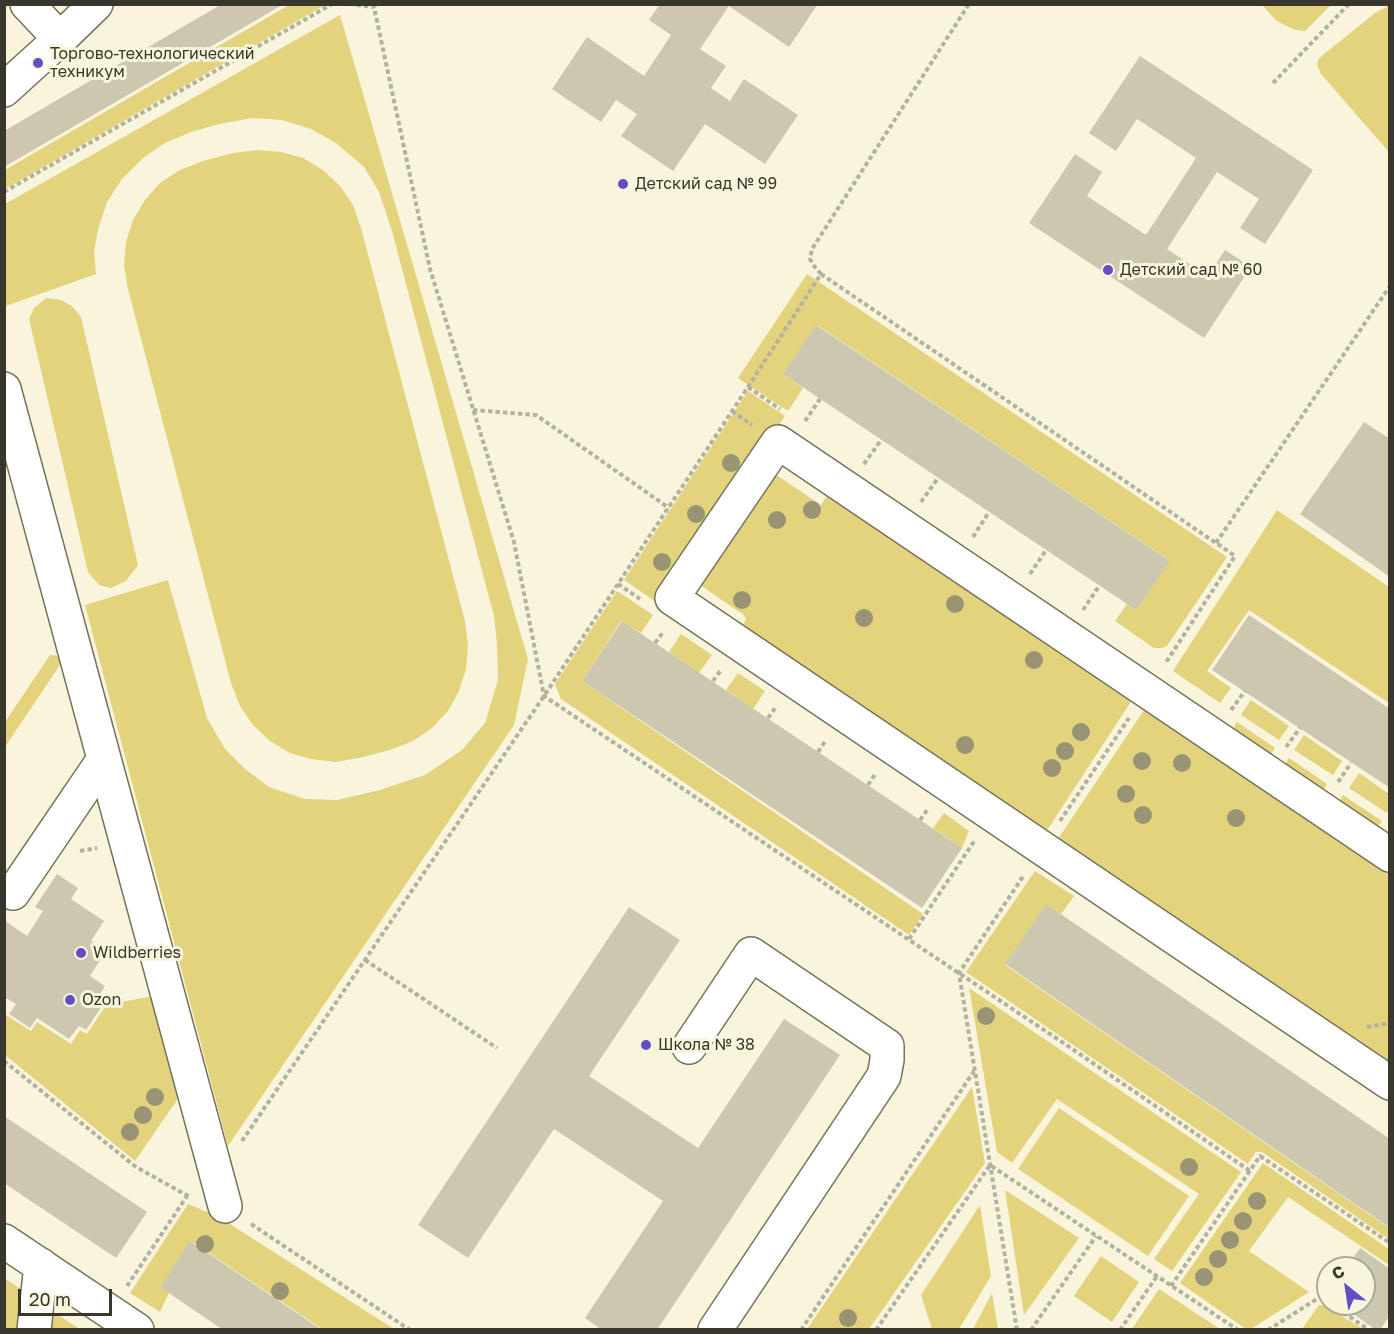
<!DOCTYPE html>
<html>
<head>
<meta charset="utf-8">
<style>
  body { margin:0 }
  #map { position:relative; width:1394px; height:1334px; overflow:hidden; background:#f9f5dd; font-family:"Golos Text",sans-serif }
  canvas { display:block }
  .frame { position:absolute; inset:0; border:6px solid #38362d; pointer-events:none }
  .north { position:absolute; left:1316px; top:1256px; width:60px; height:60px; box-sizing:border-box; background:#f9f5dd; border:2px solid #aca997; border-radius:50%; rotate:330deg; font-size:16px; font-weight:700; line-height:24px; text-align:center; color:#38362d }
  .north::after { content:''; display:block; margin:auto; width:21px; height:27px; background:#644cc5; clip-path:polygon(50% 0,100% 100%,50% 72%,0 100%) }
  .scale { position:absolute; left:18px; top:1289px; width:94px; height:27px; box-sizing:border-box; border:3px solid #38362d; border-top:0; padding-left:8px; font-size:18px; line-height:21px; white-space:nowrap; color:#38362d; -webkit-text-stroke:4px #f9f5dd; paint-order:stroke }
</style>
</head>
<body>
<div id="map">
<canvas width="1394" height="1334"></canvas>
<div class="frame"></div>
<div class="north">С</div>
<div class="scale">20 m</div>
</div>
<script>
const g = document.querySelector('canvas').getContext('2d');
g.lineJoin = 'round';
function paint(path, color) { g.fillStyle = color; g.fill(path, 'evenodd'); }
const shape = rows => new Path2D(rows.map(r => 'M' + r).join(''));
function stroke(path, color, width, dash) { g.strokeStyle = color; g.lineWidth = width; g.lineCap = dash ? 'butt' : 'round'; g.setLineDash(dash || []); g.stroke(path); }
function write(font, color, halo, rows, align = 'center') {
  g.font = font + ' "Golos Text",sans-serif'; g.lineWidth = 6; g.setLineDash([]); g.textBaseline = 'middle'; g.strokeStyle = halo; g.fillStyle = color; for (const [text, x, y, turn = 0] of rows) {
    g.save(); g.translate(x, y); g.rotate((+turn || 0) * Math.PI / 180); g.textAlign = isNaN(turn) ? turn : align; if (halo) g.strokeText(text, 0, 0); g.fillText(text, 0, 0); g.restore();
  }
}
const green = shape([
  [289,5,325,5,5,189,5,170],
  [1262,5,1331,5,1305,31,1295,30,1277,21],
  [1388,6,1390,6,1389,152,1321,74,1317,65,1318,60,1324,54,1364,22,1375,13],
  [340,15,528,659,514,725,228,1146,85,605,168,580,207,718,225,749,245,769,269,787,305,799,337,800,380,790,425,775,462,750,485,723,498,680,497,644,494,616,392,231,379,192,364,167,336,143,311,129,282,120,252,118,219,124,191,132,165,143,143,158,122,179,107,202,98,229,94,252,96,274,6,306,4,300,5,204],
  [258,150,281,152,303,158,323,170,340,186,353,205,361,228,465,621,468,646,466,669,459,691,448,711,432,728,413,741,390,750,359,758,335,762,311,759,290,753,270,741,253,725,240,706,231,683,128,289,124,265,126,242,133,220,145,200,160,183,180,170,203,161,233,153],
  [807,274,1227,557,1167,646,1162,648,1154,648,1115,621,1127,604,1136,610,1169,560,817,325,783,374,803,388,788,411,738,378],
  [46,298,61,300,72,306,81,317,138,565,126,581,111,588,99,585,88,572,29,319,34,308],
  [748,391,785,416,659,604,624,580],
  [775,474,821,505,832,488,1136,694,1042,838,739,632,746,619,744,615,700,585],
  [1277,510,1389,587,1389,703,1249,610,1207,671,1231,688,1220,703,1173,671],
  [617,591,653,615,641,633,621,621,582,681,923,914,909,935,561,699,555,684],
  [681,634,712,655,699,673,669,652],
  [50,655,60,656,62,662,5,747,5,722],
  [738,673,765,691,753,709,726,690],
  [1251,700,1289,726,1279,740,1241,715],
  [1148,704,1389,867,1389,1071,1054,845],
  [1237,722,1275,748,1265,763,1227,737],
  [1304,735,1342,761,1333,775,1294,750],
  [1289,758,1327,784,1317,799,1279,773],
  [1359,773,1389,794,1389,810,1387,813,1349,788],
  [1343,795,1382,821,1372,835,1334,810],
  [944,813,969,831,962,848,933,828],
  [1035,871,1074,896,1061,914,1046,904,1005,965,1389,1228,1389,1239,1262,1152,1256,1152,1248,1164,966,972],
  [969,988,1241,1172,1172,1271,1154,1259,1199,1194,1057,1099,1012,1163,997,1152],
  [153,996,179,1097,135,1161,5,1055,4,1014,31,1031,37,1022,71,1044,80,1030,87,1034,106,1005],
  [972,1087,985,1163,869,1329,807,1329],
  [1059,1108,1189,1196,1148,1256,1018,1169],
  [1263,1163,1389,1249,1389,1265,1288,1197,1249,1251,1309,1292,1251,1329,1246,1329,1180,1283],
  [1005,1190,1079,1238,1024,1315],
  [188,1204,219,1217,394,1329,322,1329,191,1241,160,1287,169,1293,160,1312,130,1293],
  [980,1205,991,1276,959,1329,932,1329,921,1295],
  [1101,1256,1139,1282,1112,1322,1074,1296],
  [4,1278,24,1291,23,1329,5,1329],
  [1159,1289,1220,1329,1132,1329],
  [992,1293,998,1329,973,1329],
  [1319,1305,1326,1306,1363,1329,1302,1329],
  [58,1315,80,1329,45,1330,51,1316]
]);
const building = shape([
  [222,4,284,4,4,167,4,131],
  [660,4,818,4,789,47,729,6,700,49,726,66,711,88,730,101,744,79,798,115,765,164,705,124,673,171,621,136,637,114,616,100,601,122,552,89,587,37,644,76,671,35,649,20],
  [1140,56,1313,170,1265,244,1240,228,1259,199,1217,172,1167,249,1208,276,1225,250,1251,267,1204,338,1029,223,1075,154,1102,172,1087,196,1146,235,1196,158,1137,119,1116,151,1089,133],
  [816,325,1170,561,1136,610,783,374],
  [1364,422,1390,439,1390,577,1300,514],
  [1249,615,1390,709,1390,788,1212,670],
  [622,621,962,848,922,908,582,681],
  [57,874,78,888,71,899,104,921,91,941,106,951,90,976,105,986,95,1002,102,1006,86,1030,79,1026,69,1039,37,1018,30,1028,9,1014,16,1004,4,997,4,920,27,936,43,911,35,907],
  [1046,904,1390,1139,1390,1228,1005,964],
  [629,907,680,940,589,1076,698,1148,784,1019,840,1055,657,1330,602,1330,585,1318,663,1201,554,1129,468,1258,418,1225],
  [4,1116,147,1212,116,1258,4,1183],
  [190,1241,322,1330,223,1330,160,1287],
  [1360,1248,1390,1269,1390,1315,1380,1330,1376,1330,1339,1304,1364,1304,1364,1268,1346,1268]
]);
const path = shape([
  [349,4,374,7],
  [376,4,374,7,430,269,514,542,544,696,1071,1048,1250,1171],
  [1273,83,1349,4],
  [4,192,332,4],
  [821,274,814,266,810,259,812,249,969,4],
  [748,387,780,409],
  [473,410,536,415,669,508],
  [732,411,752,425],
  [805,421,820,399],
  [864,464,881,440],
  [921,502,938,478],
  [973,537,989,512],
  [1216,543,1390,286],
  [1030,574,1046,550],
  [618,584,640,599],
  [1083,610,1099,586],
  [655,643,664,631],
  [713,681,721,670],
  [1231,710,1245,691],
  [768,718,776,707],
  [1286,747,1300,728],
  [818,752,826,740],
  [1338,782,1351,763],
  [868,785,876,773],
  [920,820,928,809],
  [1060,821,1129,718],
  [80,851,97,848],
  [909,939,975,840],
  [365,960,497,1048],
  [1367,1027,1390,1023],
  [4,1061,136,1167,190,1197],
  [242,1141,544,696,748,387,821,274,1235,556,1165,664],
  [251,1224,410,1330],
  [127,1286,187,1196],
  [1171,1286,1260,1156,1390,1243],
  [1331,1304,1369,1330],
  [801,1330,974,1071],
  [876,1330,990,1165,1238,1330],
  [1017,1330,959,973,1024,875],
  [1031,1330,1096,1236],
  [1120,1330,1157,1276],
  [1268,1330,1320,1297,1328,1302]
]);
const minor = shape([
  [27,4,60,39,96,4],
  [4,90,60,39],
  [4,389,225,1206],
  [1390,855,778,442,672,598,1390,1083],
  [13,893,104,759],
  [689,1047,751,954,887,1046,887,1060,884,1076,715,1330],
  [4,1241,137,1330],
  [34,1330,41,1265]
]);
const trees = [
  [731,463],
  [812,510],
  [696,514],
  [777,520],
  [662,562],
  [742,600],
  [955,604],
  [864,618],
  [1034,660],
  [1081,732],
  [965,745],
  [1065,751],
  [1142,761],
  [1182,763],
  [1052,768],
  [1126,794],
  [1143,815],
  [1236,818],
  [986,1016],
  [155,1097],
  [143,1115],
  [130,1132],
  [1189,1167],
  [1257,1201],
  [1243,1221],
  [1230,1240],
  [205,1244],
  [1218,1259],
  [1204,1277],
  [280,1291],
  [848,1318]
];
const markers = [
  [38,63,6,"#644cc5"],
  [623,184,6,"#644cc5"],
  [1108,270,6,"#644cc5"],
  [81,953,6,"#644cc5"],
  [70,1000,6,"#644cc5"],
  [646,1045,6,"#644cc5"]
];
const poiNames = [
  ["Торгово-технологический",50,54],
  ["техникум",50,72],
  ["Детский сад № 99",635,184],
  ["Детский сад № 60",1120,270],
  ["Wildberries",93,953],
  ["Ozon",82,1000],
  ["Школа № 38",658,1045]
];
paint(green, '#e2d37c');
paint(building, '#ccc8b0');
stroke(minor, '#76735d', 36);
stroke(path, '#b4b19e', 4, [4.5, 3]);
stroke(minor, '#fff', 33);
g.fillStyle = '#999474';
for (const [x, y] of trees) { g.beginPath(); g.arc(x, y, 9, 0, 2 * Math.PI); g.fill(); }
for (const [x, y, r, color] of markers) { const dot = new Path2D(); dot.arc(x, y, r, 0, 2 * Math.PI); g.fillStyle = color; g.fill(dot); stroke(dot, '#f9f5dd', 2); }
write('16px', '#38362d', '#f9f5dd', poiNames, 'left');
</script>
</body>
</html>
